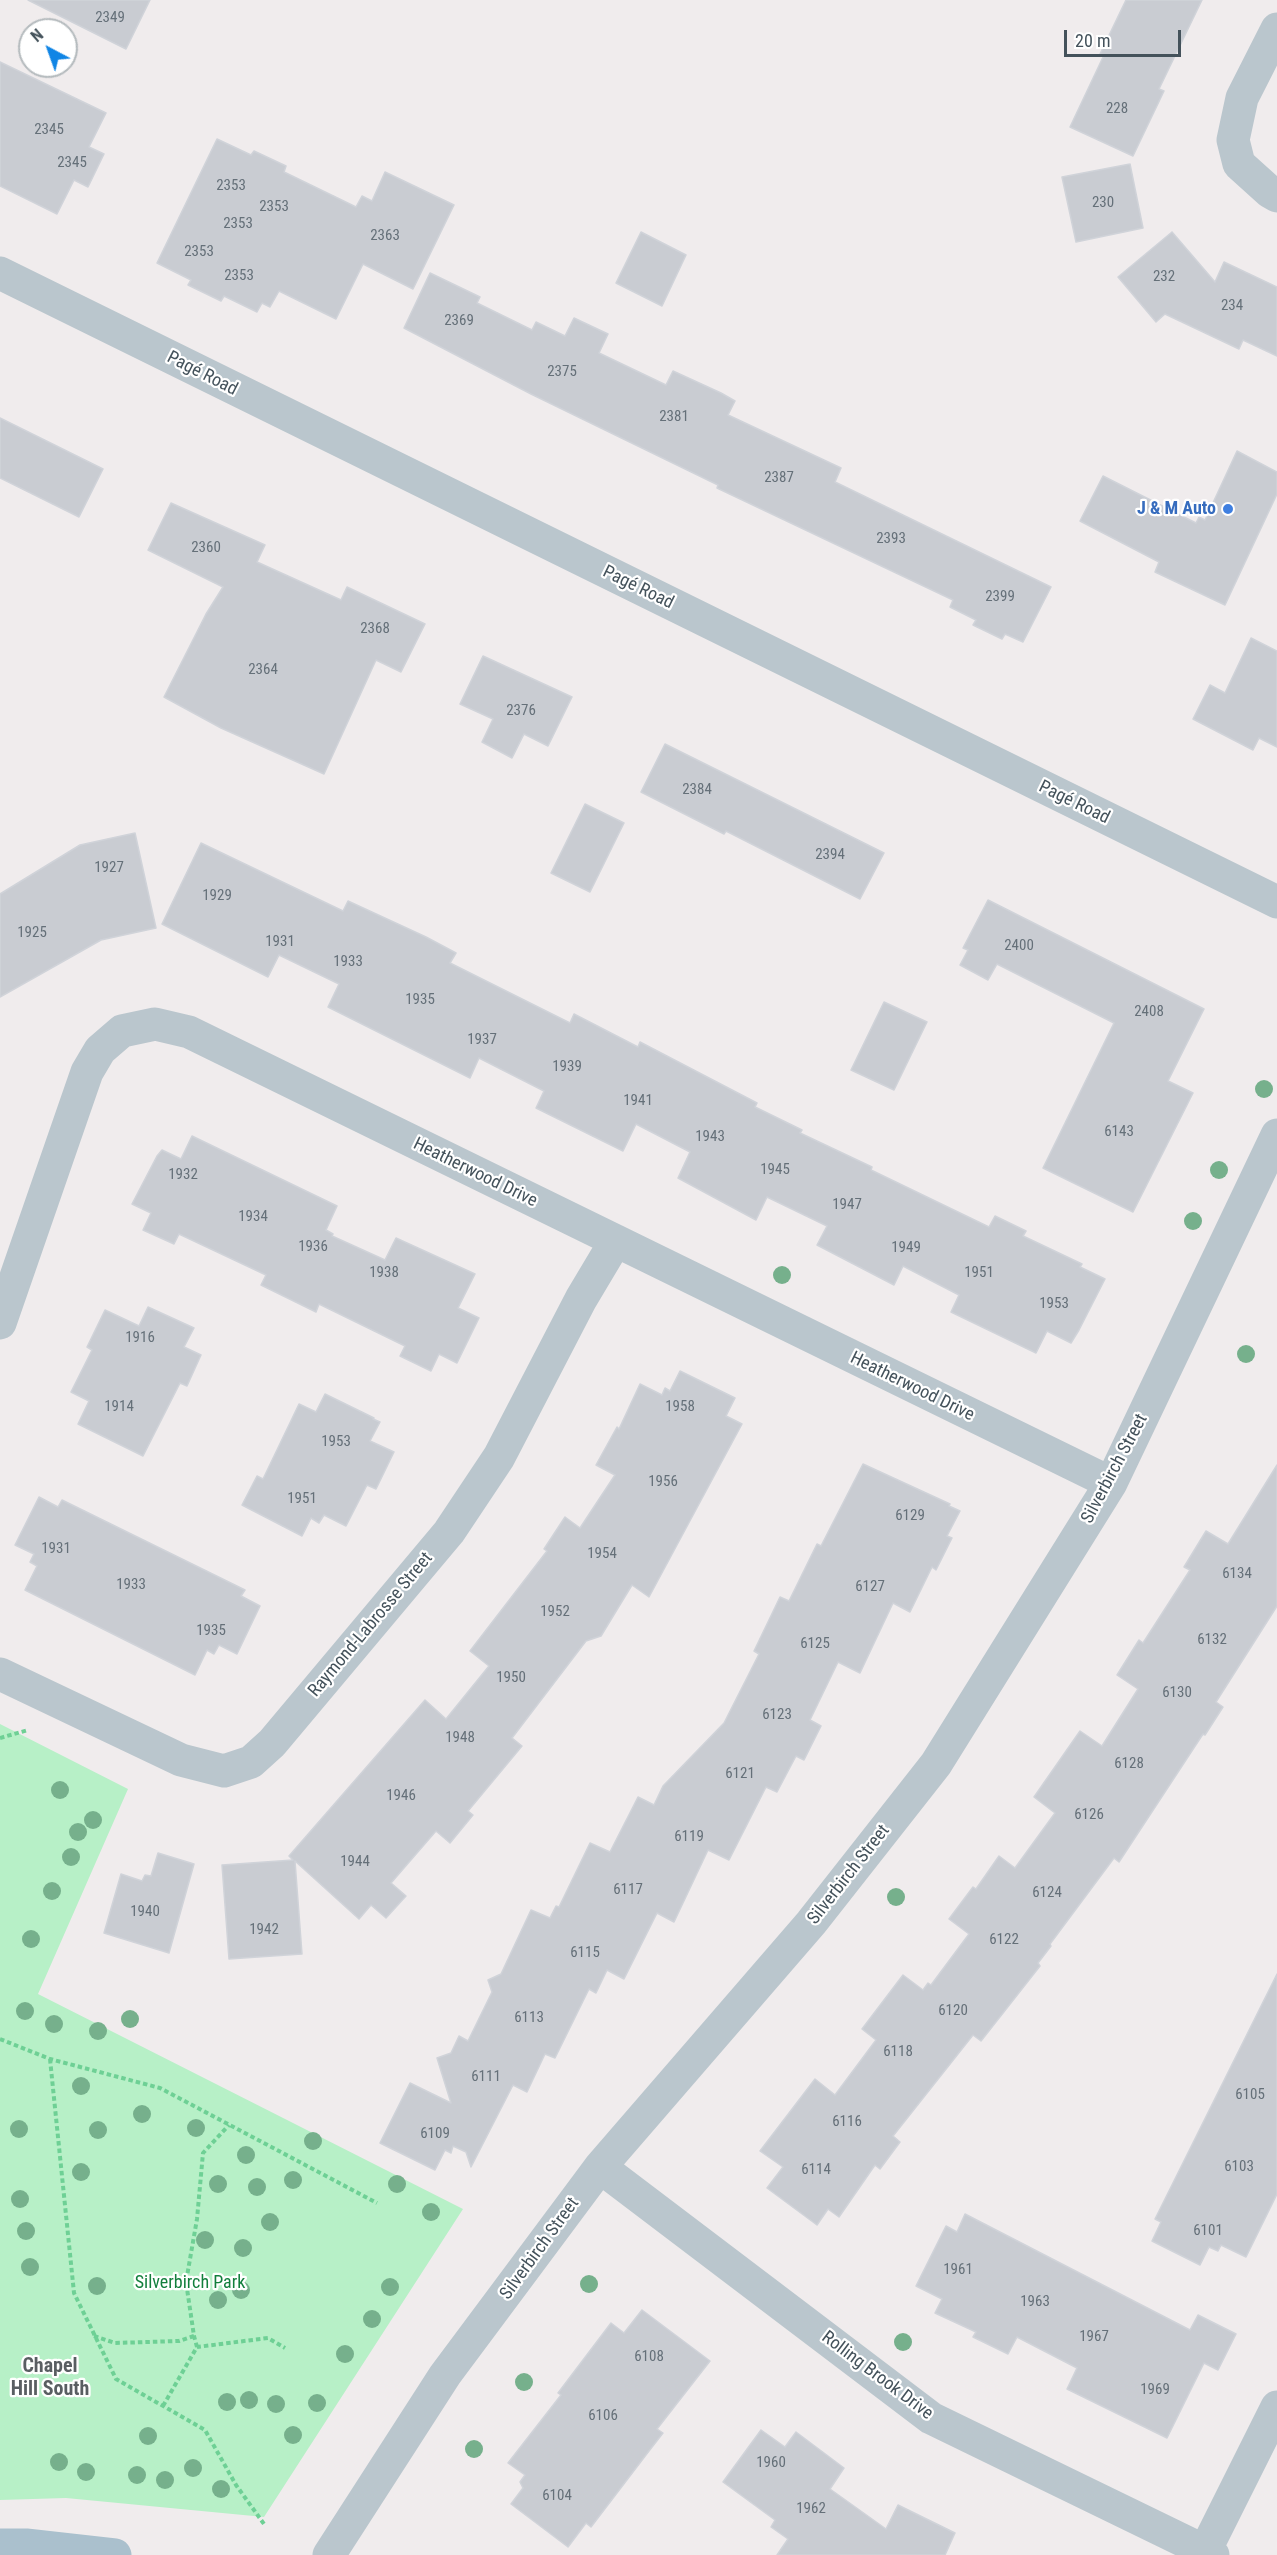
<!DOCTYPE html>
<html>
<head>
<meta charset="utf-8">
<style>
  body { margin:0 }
  #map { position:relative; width:1277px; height:2555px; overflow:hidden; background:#f0eced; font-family:"Roboto Condensed",sans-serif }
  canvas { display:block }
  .north { position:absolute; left:18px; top:18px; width:60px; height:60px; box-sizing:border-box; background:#fff; border:2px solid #b4babd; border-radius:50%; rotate:319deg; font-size:16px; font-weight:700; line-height:24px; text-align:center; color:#44525b }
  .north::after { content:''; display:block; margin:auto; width:21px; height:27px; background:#1085e5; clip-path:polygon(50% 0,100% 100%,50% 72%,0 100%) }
  .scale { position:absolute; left:1064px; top:30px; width:117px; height:27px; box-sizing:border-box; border:3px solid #44525b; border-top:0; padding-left:8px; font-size:18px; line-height:21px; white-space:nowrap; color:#44525b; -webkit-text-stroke:4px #fff; paint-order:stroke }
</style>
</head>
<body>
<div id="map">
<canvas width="1277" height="2555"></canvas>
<div class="north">N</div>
<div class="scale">20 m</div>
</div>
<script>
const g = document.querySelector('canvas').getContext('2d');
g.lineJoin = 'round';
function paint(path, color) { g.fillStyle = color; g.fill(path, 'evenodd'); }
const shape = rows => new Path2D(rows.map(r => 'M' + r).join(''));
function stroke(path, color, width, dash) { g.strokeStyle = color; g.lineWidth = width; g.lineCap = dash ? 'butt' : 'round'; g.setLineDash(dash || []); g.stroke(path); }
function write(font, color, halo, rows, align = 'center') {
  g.font = font + ' "Roboto Condensed",sans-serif'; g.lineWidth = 4.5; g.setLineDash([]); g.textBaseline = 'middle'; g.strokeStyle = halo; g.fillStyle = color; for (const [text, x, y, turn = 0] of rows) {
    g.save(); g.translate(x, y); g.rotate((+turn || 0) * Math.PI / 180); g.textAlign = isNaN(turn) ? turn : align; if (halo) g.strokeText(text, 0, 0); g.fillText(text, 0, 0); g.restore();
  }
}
const green = shape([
  [0,1724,128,1789,38,1994,463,2209,264,2517,66,2498,0,2500]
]);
const building = shape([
  [28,0,150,0,126,49,28,0],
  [1126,0,1202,0,1159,89,1164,91,1133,156,1070,127,1104,55,1100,54,1126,0],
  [0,62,106,113,89,147,104,154,88,187,74,180,57,214,0,186,0,62],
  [217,139,251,155,254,151,286,166,284,172,356,207,362,196,372,201,385,172,454,205,413,289,363,264,336,319,279,291,270,307,262,303,257,312,224,296,221,301,188,285,191,280,157,263,217,139],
  [1130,164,1143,228,1076,242,1062,177,1130,164],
  [641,232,686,255,662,306,616,283,641,232],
  [1172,232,1215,282,1224,262,1277,287,1277,356,1243,340,1239,349,1165,314,1156,322,1118,277,1172,232],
  [430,273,480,297,477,303,532,330,536,322,565,336,574,318,608,334,599,353,666,385,673,371,721,393,735,401,728,415,841,468,835,482,1051,587,1023,642,1005,634,1002,639,973,625,976,620,950,607,953,600,717,488,718,485,531,394,404,328,430,273],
  [0,418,103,469,79,517,0,478,0,418],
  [1237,451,1277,472,1277,494,1225,605,1155,572,1159,562,1080,521,1103,476,1196,523,1199,517,1205,520,1237,451],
  [171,503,265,545,257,562,341,600,347,587,425,624,401,672,376,660,324,774,221,728,164,697,206,614,223,587,148,550,171,503],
  [1251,638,1277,651,1277,747,1259,738,1253,750,1193,719,1210,685,1225,693,1251,638],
  [483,656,572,697,548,746,524,734,512,758,482,742,493,719,460,704,483,656],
  [665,744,884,853,860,899,726,831,724,834,641,792,665,744],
  [585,804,624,823,590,892,551,873,585,804],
  [135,833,156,928,101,940,0,997,0,894,80,845,135,833],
  [201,843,343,911,348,901,426,937,456,953,450,963,570,1023,574,1014,638,1047,640,1042,757,1103,755,1107,802,1130,800,1133,872,1167,871,1170,989,1227,995,1216,1026,1231,1023,1236,1082,1264,1080,1267,1105,1279,1079,1330,1071,1343,1047,1331,1036,1353,951,1312,959,1295,903,1266,894,1285,817,1245,827,1226,767,1197,756,1220,678,1178,690,1152,636,1124,623,1151,536,1108,544,1091,479,1058,470,1078,328,1007,339,984,279,955,268,977,162,924,201,843],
  [988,900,1204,1009,1168,1081,1193,1093,1133,1212,1043,1168,1114,1023,997,964,988,980,960,965,968,950,963,948,988,900],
  [884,1002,927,1022,894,1090,851,1070,884,1002],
  [192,1136,337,1206,326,1230,333,1234,332,1236,385,1260,396,1238,475,1274,458,1308,479,1318,457,1363,439,1354,431,1371,400,1356,405,1346,319,1304,316,1312,261,1285,266,1275,179,1234,174,1244,143,1230,151,1213,132,1204,157,1156,162,1150,181,1159,192,1136],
  [148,1307,194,1328,184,1347,201,1355,187,1386,180,1383,143,1456,78,1424,89,1401,71,1392,92,1350,87,1347,105,1310,139,1326,148,1307],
  [680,1371,735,1398,726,1416,742,1424,649,1597,632,1585,601,1636,586,1641,512,1738,522,1746,468,1811,473,1815,450,1843,436,1831,391,1883,406,1896,386,1918,371,1905,359,1919,295,1861,302,1954,229,1959,222,1865,293,1860,289,1856,425,1700,446,1719,489,1666,470,1651,547,1551,544,1549,565,1517,580,1528,615,1475,596,1465,617,1427,619,1429,640,1384,662,1395,665,1388,670,1391,680,1371],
  [325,1394,374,1418,373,1419,380,1422,370,1441,394,1452,376,1489,367,1485,346,1526,324,1515,319,1523,311,1518,302,1536,242,1505,257,1476,263,1479,299,1404,316,1412,325,1394],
  [863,1464,950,1504,949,1506,960,1511,947,1536,952,1538,936,1570,932,1567,910,1612,893,1603,860,1673,838,1662,810,1720,821,1726,804,1760,796,1756,777,1792,766,1787,729,1860,708,1850,674,1922,657,1913,624,1979,607,1970,596,1993,589,1989,555,2058,545,2054,527,2092,513,2085,471,2167,466,2152,453,2146,451,2153,445,2150,435,2170,380,2143,410,2083,451,2103,437,2058,451,2053,459,2036,468,2041,492,1992,488,1980,501,1974,531,1910,550,1918,556,1906,559,1907,590,1843,610,1852,638,1797,654,1805,663,1786,724,1723,759,1654,754,1651,780,1597,789,1601,817,1544,821,1546,863,1464],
  [1277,1465,1277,1606,1216,1702,1223,1707,1205,1735,1203,1734,1119,1862,1114,1858,1050,1944,1051,1946,1038,1963,1040,1966,981,2041,973,2035,893,2136,900,2142,880,2169,875,2165,839,2217,828,2209,817,2225,767,2188,783,2167,760,2151,815,2079,835,2095,876,2040,862,2029,903,1975,923,1990,928,1983,931,1985,969,1934,949,1919,973,1887,976,1889,999,1856,1015,1868,1055,1813,1034,1797,1080,1731,1102,1746,1138,1689,1117,1675,1139,1640,1143,1643,1190,1570,1184,1567,1206,1531,1228,1544,1277,1465],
  [39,1497,58,1507,62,1500,245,1590,241,1596,260,1606,237,1654,219,1645,214,1654,207,1650,195,1675,25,1590,37,1566,30,1562,34,1554,15,1545,39,1497],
  [158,1853,194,1864,169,1953,104,1933,121,1874,142,1881,145,1875,151,1876,158,1853],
  [1277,1974,1277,2194,1246,2257,1221,2245,1218,2251,1209,2247,1200,2265,1152,2241,1161,2222,1155,2219,1277,1974],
  [965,2214,1190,2330,1198,2315,1236,2334,1218,2370,1204,2363,1167,2438,1067,2389,1077,2368,1017,2337,1008,2354,973,2337,976,2332,935,2313,942,2299,916,2286,946,2226,957,2232,965,2214],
  [642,2310,710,2361,657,2429,663,2433,649,2451,591,2527,586,2523,568,2547,511,2504,523,2488,520,2482,525,2475,508,2463,561,2395,558,2393,611,2323,624,2333,642,2310],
  [761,2430,785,2447,796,2432,844,2468,830,2489,886,2529,898,2505,955,2533,945,2555,777,2555,788,2539,771,2527,775,2520,723,2482,761,2430]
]);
const path = shape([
  [0,1738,28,1730],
  [0,2039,50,2059,160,2088,377,2203],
  [50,2059,74,2293,116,2379,205,2430,236,2485,264,2524],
  [94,2336,115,2343,179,2341,194,2336],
  [197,2347,194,2336,186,2282,197,2219,203,2153,229,2125],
  [163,2406,197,2347,268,2338,285,2348]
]);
const minor = shape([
  [1277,29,1242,98,1233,140,1239,164,1270,192,1277,196],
  [0,273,1277,902],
  [0,1323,87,1072,100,1050,122,1031,155,1024,189,1032,1111,1483],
  [0,1674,181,1760,224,1771,251,1762,272,1743,449,1532,499,1457,581,1299,615,1242],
  [600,2167,931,2418,1213,2555],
  [1205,2551,1277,2407],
  [329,2555,445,2375,600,2167,811,1923,936,1764,1111,1483,1277,1135]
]);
const major = shape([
  [0,2545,26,2545,115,2555]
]);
const trees = [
  [1264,1089],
  [1219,1170],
  [1193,1221],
  [782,1275],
  [1246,1354],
  [60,1790],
  [93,1820],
  [78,1832],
  [71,1857],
  [52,1891],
  [896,1897],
  [31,1939],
  [25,2011],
  [130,2019],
  [54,2024],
  [98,2031],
  [81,2086],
  [142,2114],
  [196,2128],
  [19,2129],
  [98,2130],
  [313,2141],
  [246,2155],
  [81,2172],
  [293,2180],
  [218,2184],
  [397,2184],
  [257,2187],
  [20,2199],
  [431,2212],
  [270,2222],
  [26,2231],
  [205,2240],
  [243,2248],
  [30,2267],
  [589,2284],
  [97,2286],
  [390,2287],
  [241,2290],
  [218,2300],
  [372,2319],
  [903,2342],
  [345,2354],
  [524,2382],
  [249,2400],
  [227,2402],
  [317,2403],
  [276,2404],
  [293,2435],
  [148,2436],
  [474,2449],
  [59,2462],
  [193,2468],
  [86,2472],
  [137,2475],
  [165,2480],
  [221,2489]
];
const markers = [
  [1228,509,6,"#3f7fe0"]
];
const numberNames = [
  ["2349",110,18],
  ["228",1117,109],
  ["2345",49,130],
  ["2345",72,163],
  ["2353",231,186],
  ["230",1103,203],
  ["2353",274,207],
  ["2353",238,224],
  ["2363",385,236],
  ["2353",199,252],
  ["2353",239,276],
  ["232",1164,277],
  ["234",1232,306],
  ["2369",459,321],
  ["2375",562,372],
  ["2381",674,417],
  ["2387",779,478],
  ["2393",891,539],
  ["2360",206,548],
  ["2399",1000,597],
  ["2368",375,629],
  ["2364",263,670],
  ["2376",521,711],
  ["2384",697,790],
  ["2394",830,855],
  ["1927",109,868],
  ["1929",217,896],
  ["1925",32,933],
  ["1931",280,942],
  ["2400",1019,946],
  ["1933",348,962],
  ["1935",420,1000],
  ["2408",1149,1012],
  ["1937",482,1040],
  ["1939",567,1067],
  ["1941",638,1101],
  ["6143",1119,1132],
  ["1943",710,1137],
  ["1945",775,1170],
  ["1932",183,1175],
  ["1947",847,1205],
  ["1934",253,1217],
  ["1936",313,1247],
  ["1949",906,1248],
  ["1938",384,1273],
  ["1951",979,1273],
  ["1953",1054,1304],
  ["1916",140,1338],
  ["1914",119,1407],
  ["1958",680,1407],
  ["1953",336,1442],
  ["1956",663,1482],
  ["1951",302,1499],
  ["6129",910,1516],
  ["1931",56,1549],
  ["1954",602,1554],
  ["6134",1237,1574],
  ["1933",131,1585],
  ["6127",870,1587],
  ["1952",555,1612],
  ["1935",211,1631],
  ["6132",1212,1640],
  ["6125",815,1644],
  ["1950",511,1678],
  ["6130",1177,1693],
  ["6123",777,1715],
  ["1948",460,1738],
  ["6128",1129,1764],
  ["6121",740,1774],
  ["1946",401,1796],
  ["6126",1089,1815],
  ["6119",689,1837],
  ["1944",355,1862],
  ["6117",628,1890],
  ["6124",1047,1893],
  ["1940",145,1912],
  ["1942",264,1930],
  ["6122",1004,1940],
  ["6115",585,1953],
  ["6120",953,2011],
  ["6113",529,2018],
  ["6118",898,2052],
  ["6111",486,2077],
  ["6105",1250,2095],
  ["6116",847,2122],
  ["6109",435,2134],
  ["6103",1239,2167],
  ["6114",816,2170],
  ["6101",1208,2231],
  ["1961",958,2270],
  ["1963",1035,2302],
  ["1967",1094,2337],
  ["6108",649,2357],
  ["1969",1155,2390],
  ["6106",603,2416],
  ["1960",771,2463],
  ["6104",557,2496],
  ["1962",811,2509]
];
const streetNames = [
  ["Pagé Road",202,374,27],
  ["Pagé Road",638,588,26],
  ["Pagé Road",1074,803,26],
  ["Heatherwood Drive",475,1173,26],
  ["Heatherwood Drive",912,1387,26],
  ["Silverbirch Street",1115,1469,-62],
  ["Raymond-Labrosse Street",371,1625,-50],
  ["Silverbirch Street",849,1875,-52],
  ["Silverbirch Street",540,2249,-54],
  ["Rolling Brook Drive",877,2376,37]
];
const shopNames = [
  ["J & M Auto",1216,509]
];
const parkNames = [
  ["Silverbirch Park",190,2283]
];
const neighbourhoodNames = [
  ["Chapel",50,2367],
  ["Hill South",50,2390]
];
paint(green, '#b7f0c7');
paint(building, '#c9ccd2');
stroke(building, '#d0d3d9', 1.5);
stroke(path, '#6ed095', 4, [4.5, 3]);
stroke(minor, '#bac6cd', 33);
stroke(major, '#aac0cd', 33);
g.fillStyle = '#76b08c';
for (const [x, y] of trees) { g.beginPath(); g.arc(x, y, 9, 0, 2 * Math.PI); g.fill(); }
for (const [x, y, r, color] of markers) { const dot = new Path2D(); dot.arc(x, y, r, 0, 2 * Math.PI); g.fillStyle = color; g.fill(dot); stroke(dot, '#fff', 2); }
write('15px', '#657079', null, numberNames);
write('18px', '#44525b', '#fff', streetNames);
write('bold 18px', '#366cbe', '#fff', shopNames, 'right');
write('18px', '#127f3c', '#fff', parkNames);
write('bold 20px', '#595e62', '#fff', neighbourhoodNames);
</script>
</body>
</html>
